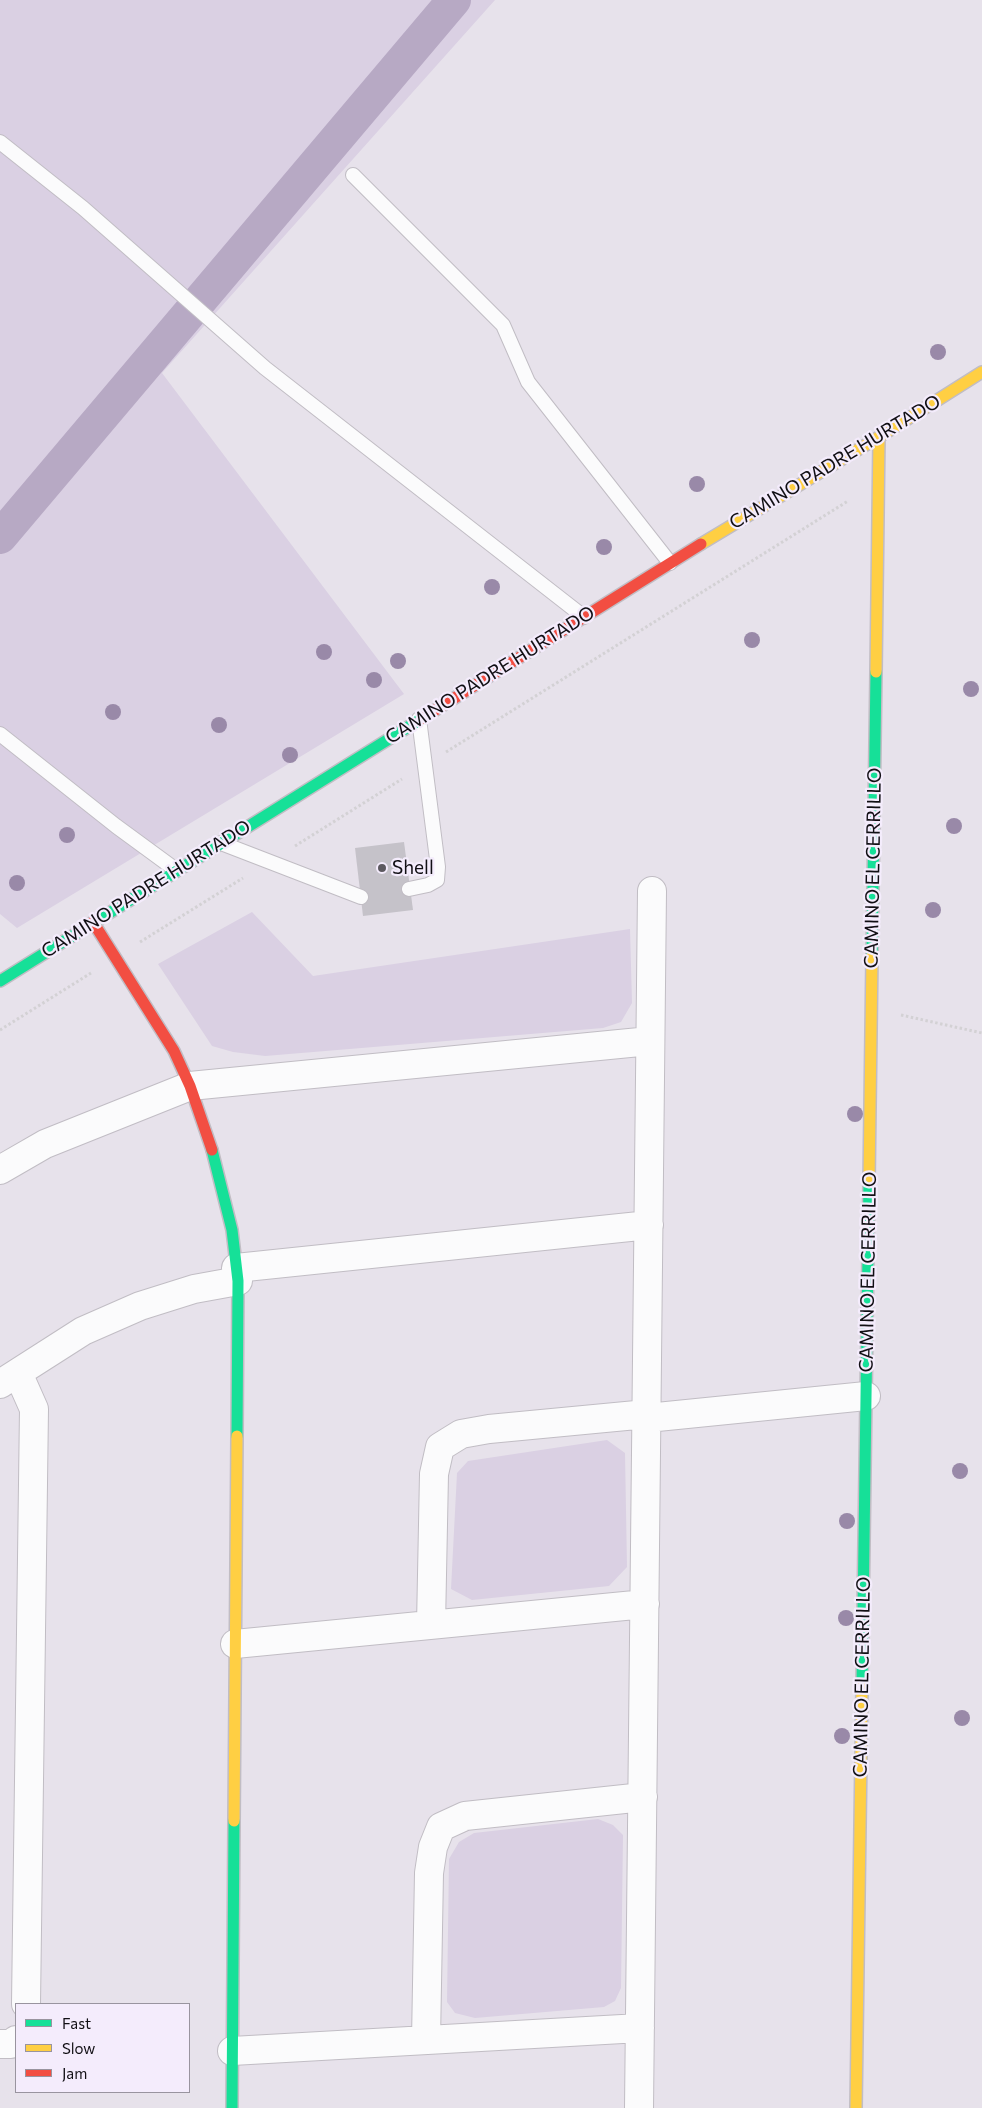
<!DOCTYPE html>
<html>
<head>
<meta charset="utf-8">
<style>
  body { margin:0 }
  #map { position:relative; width:982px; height:2108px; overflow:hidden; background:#e7e2eb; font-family:Commissioner,sans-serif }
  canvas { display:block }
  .legend { position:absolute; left:15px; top:2003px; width:175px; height:90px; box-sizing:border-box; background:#f4ecfc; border:1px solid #99949f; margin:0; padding:6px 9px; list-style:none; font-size:15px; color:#110f14 }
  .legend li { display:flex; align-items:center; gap:10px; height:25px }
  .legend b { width:25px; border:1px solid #99949f }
</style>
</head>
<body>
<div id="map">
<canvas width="982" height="2108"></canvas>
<ul class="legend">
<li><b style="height:6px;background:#16e098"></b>Fast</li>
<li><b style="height:6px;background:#ffcf43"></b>Slow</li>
<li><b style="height:6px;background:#f24e42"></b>Jam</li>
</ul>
</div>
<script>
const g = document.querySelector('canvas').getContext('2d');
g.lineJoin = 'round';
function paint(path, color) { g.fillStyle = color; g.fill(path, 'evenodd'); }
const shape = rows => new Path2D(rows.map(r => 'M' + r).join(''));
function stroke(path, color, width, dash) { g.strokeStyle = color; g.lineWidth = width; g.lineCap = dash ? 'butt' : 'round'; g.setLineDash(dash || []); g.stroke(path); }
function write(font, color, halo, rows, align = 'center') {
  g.font = font + ' Commissioner,sans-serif'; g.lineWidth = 4.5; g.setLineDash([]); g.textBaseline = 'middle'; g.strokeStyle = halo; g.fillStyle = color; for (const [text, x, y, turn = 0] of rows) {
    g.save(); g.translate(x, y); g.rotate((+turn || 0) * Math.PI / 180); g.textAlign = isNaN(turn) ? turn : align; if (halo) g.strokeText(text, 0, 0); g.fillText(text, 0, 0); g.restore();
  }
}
const green = shape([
  [0,0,495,0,162,373,404,694,17,928,0,914],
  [252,912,313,976,630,929,632,1003,621,1022,603,1028,265,1056,233,1052,212,1046,158,964],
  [607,1440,625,1453,627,1567,609,1586,472,1600,451,1589,457,1473,468,1461],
  [598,1819,613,1825,623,1835,621,1988,615,2001,604,2007,475,2018,455,2013,447,2002,449,1859,459,1842,474,1833]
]);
const canal = shape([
  [0,537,454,0]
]);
const building = shape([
  [404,842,413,910,363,916,355,848]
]);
const path = shape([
  [446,752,848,501],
  [295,846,402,779],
  [140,942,243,878],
  [901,1015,982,1033],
  [0,1030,91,973]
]);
const lane = shape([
  [0,142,83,208,265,368,584,617],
  [353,175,503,325,528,382,670,563],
  [0,734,116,826,176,870],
  [221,843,361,897],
  [409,889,428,885,437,880,438,867,419,719]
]);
const street = shape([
  [0,1170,45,1144,190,1086,650,1041],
  [236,1268,649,1225],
  [18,1373,34,1409,26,2004],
  [0,1384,83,1331,140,1306,194,1289,238,1281],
  [647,1418,866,1396],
  [431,1625,434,1474,440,1447,461,1434,489,1429,647,1414],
  [235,1644,645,1604],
  [426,2040,429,1873,433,1847,441,1827,465,1816,643,1797],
  [0,2044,11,2044,16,2040],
  [232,2051,640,2028],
  [639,2108,652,891]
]);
const fast = shape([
  [872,956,876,672],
  [0,981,421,719],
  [212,1150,232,1230,238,1281,237,1436],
  [862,1685,869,1182],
  [232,2108,234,1821]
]);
const slow = shape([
  [701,544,879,437,982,372],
  [876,672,879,437],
  [869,1182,872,956],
  [234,1821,237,1436],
  [856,2108,862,1685]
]);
const jam = shape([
  [421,719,701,544],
  [93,922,174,1051,190,1086,212,1150]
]);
const trees = [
  [938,352],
  [697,484],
  [604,547],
  [492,587],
  [752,640],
  [324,652],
  [398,661],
  [374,680],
  [971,689],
  [113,712],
  [219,725],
  [290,755],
  [954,826],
  [67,835],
  [17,883],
  [933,910],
  [855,1114],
  [960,1471],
  [847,1521],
  [846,1618],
  [962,1718],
  [842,1736]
];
const markers = [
  [382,868,5,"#5c595f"]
];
const streetNames = [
  ["CAMINO PADRE HURTADO",835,462,-31],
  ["CAMINO PADRE HURTADO",490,675,-32],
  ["CAMINO EL CERRILLO",873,868,-89],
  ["CAMINO PADRE HURTADO",146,889,-32],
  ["CAMINO EL CERRILLO",868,1272,-89],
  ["CAMINO EL CERRILLO",862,1677,-89]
];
const poiNames = [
  ["Shell",392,868]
];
paint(green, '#dad0e3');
stroke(canal, '#b7a9c4', 34);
paint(building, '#c5c2c9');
stroke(lane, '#c1bdc4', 16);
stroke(street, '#c1bdc4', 30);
stroke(fast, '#c1bdc4', 14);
stroke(slow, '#c1bdc4', 14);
stroke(jam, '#c1bdc4', 14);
stroke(path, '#d3d1d4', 3, [2.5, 2.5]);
stroke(lane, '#fbfbfc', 14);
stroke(street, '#fbfbfc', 28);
stroke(fast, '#16e098', 11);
stroke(slow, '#ffcf43', 11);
stroke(jam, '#f24e42', 11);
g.fillStyle = '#9989a8';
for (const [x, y] of trees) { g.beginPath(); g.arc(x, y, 8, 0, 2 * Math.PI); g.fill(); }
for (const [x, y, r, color] of markers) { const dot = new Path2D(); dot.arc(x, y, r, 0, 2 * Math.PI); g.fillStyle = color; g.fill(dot); stroke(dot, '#f4ecfc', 2); }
write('19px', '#110f14', '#f4ecfc', streetNames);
write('19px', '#110f14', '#f4ecfc', poiNames, 'left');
</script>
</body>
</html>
